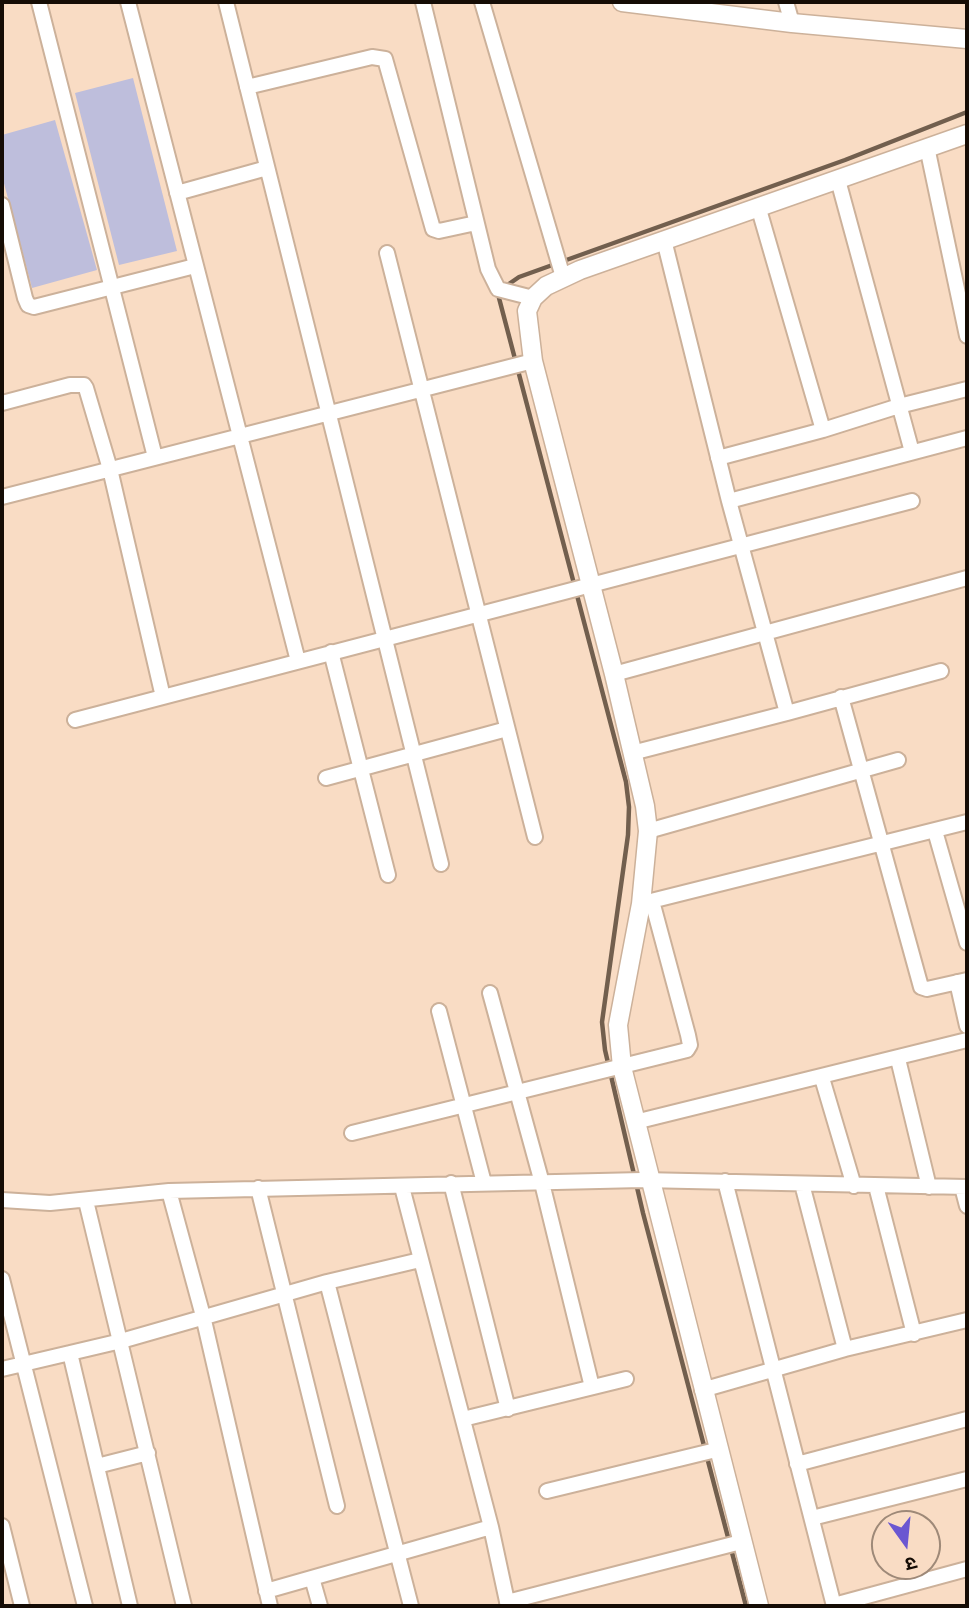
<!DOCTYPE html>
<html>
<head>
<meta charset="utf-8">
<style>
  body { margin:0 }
  #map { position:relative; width:969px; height:1608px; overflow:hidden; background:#f9dcc4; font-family:"Roboto Serif","Noto Sans Devanagari",serif }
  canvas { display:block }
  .frame { position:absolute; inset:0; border:4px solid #150c05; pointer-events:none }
  .north { position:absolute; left:871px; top:1510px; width:70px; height:70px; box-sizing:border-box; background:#f9dcc4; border:2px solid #9e8978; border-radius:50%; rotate:165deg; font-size:19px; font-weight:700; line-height:28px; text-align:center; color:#150c05 }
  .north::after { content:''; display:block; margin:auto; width:24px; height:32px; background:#6b57d1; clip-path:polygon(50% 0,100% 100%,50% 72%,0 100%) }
</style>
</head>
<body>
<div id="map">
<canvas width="969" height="1608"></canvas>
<div class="frame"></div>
<div class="north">उ</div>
</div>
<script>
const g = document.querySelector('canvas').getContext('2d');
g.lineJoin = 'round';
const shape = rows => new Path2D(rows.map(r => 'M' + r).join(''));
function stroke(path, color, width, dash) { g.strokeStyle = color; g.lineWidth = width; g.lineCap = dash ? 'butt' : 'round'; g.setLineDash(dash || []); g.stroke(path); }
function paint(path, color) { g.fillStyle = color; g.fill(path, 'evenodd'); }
const stream = shape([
  [746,1606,643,1213,605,1050,602,1022,628,835,629,807,626,782,499,298,506,286,519,277,845,160,967,112]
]);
const building = shape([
  [133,78,177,251,119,265,75,93],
  [55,120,97,270,32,288,2,176,2,135]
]);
const minor = shape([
  [39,2,155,457],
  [128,2,298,661],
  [226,2,441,864],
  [423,2,488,269,498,289,533,298],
  [482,2,563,277],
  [786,2,792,23],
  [247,87,372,57,385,59,433,229,439,231,476,223],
  [927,147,967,336],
  [838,180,912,452],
  [177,193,267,168],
  [2,205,25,298,28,305,34,307,195,266],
  [758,206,823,430,899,406,967,389],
  [387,253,535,837],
  [2,403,70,385,84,385,86,388,110,469,163,697],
  [718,458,823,430],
  [2,497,533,361],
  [729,501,967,438],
  [331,652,388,875],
  [614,674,967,578],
  [841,697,921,987,927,989,967,980],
  [787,713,941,671],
  [75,720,912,501],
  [632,753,787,713,729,501,664,240],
  [326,778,507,729],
  [648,831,898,760],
  [935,831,967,943],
  [643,903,967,822],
  [957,982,967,1026],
  [490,993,542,1183,592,1387],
  [439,1011,484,1183],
  [898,1059,929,1187],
  [822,1078,854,1186],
  [635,1122,967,1040],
  [352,1133,687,1050,690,1045,688,1035,652,901],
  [725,1181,834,1606],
  [451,1183,508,1409],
  [802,1184,845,1349],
  [876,1186,914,1334],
  [402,1187,491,1527,508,1606],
  [962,1187,967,1206],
  [258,1188,337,1506],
  [169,1191,203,1316,270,1606],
  [2,1200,50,1203,169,1191,642,1180,967,1187],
  [86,1201,184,1606],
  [2,1279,85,1606],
  [327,1282,411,1606],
  [70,1353,130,1606],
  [2,1369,121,1341,327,1282,420,1260],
  [702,1390,845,1349,967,1320],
  [463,1419,626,1379],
  [797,1464,967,1419],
  [97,1466,148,1453],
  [547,1491,720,1449],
  [812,1518,967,1479],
  [2,1526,22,1606],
  [312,1578,320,1606],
  [266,1591,491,1527],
  [507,1602,741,1542],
  [834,1605,967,1569]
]);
const tertiary = shape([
  [622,2,792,23,967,39],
  [759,1606,622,1067,618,1025,641,904,648,831,645,806,614,674,533,361,527,311,533,298,546,286,580,270,967,134]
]);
stroke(stream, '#725f4e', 4.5);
paint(building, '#bebedc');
stroke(minor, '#ccb19a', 18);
stroke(tertiary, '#ccb19a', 21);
stroke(minor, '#fff', 14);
stroke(tertiary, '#fff', 18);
</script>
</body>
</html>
